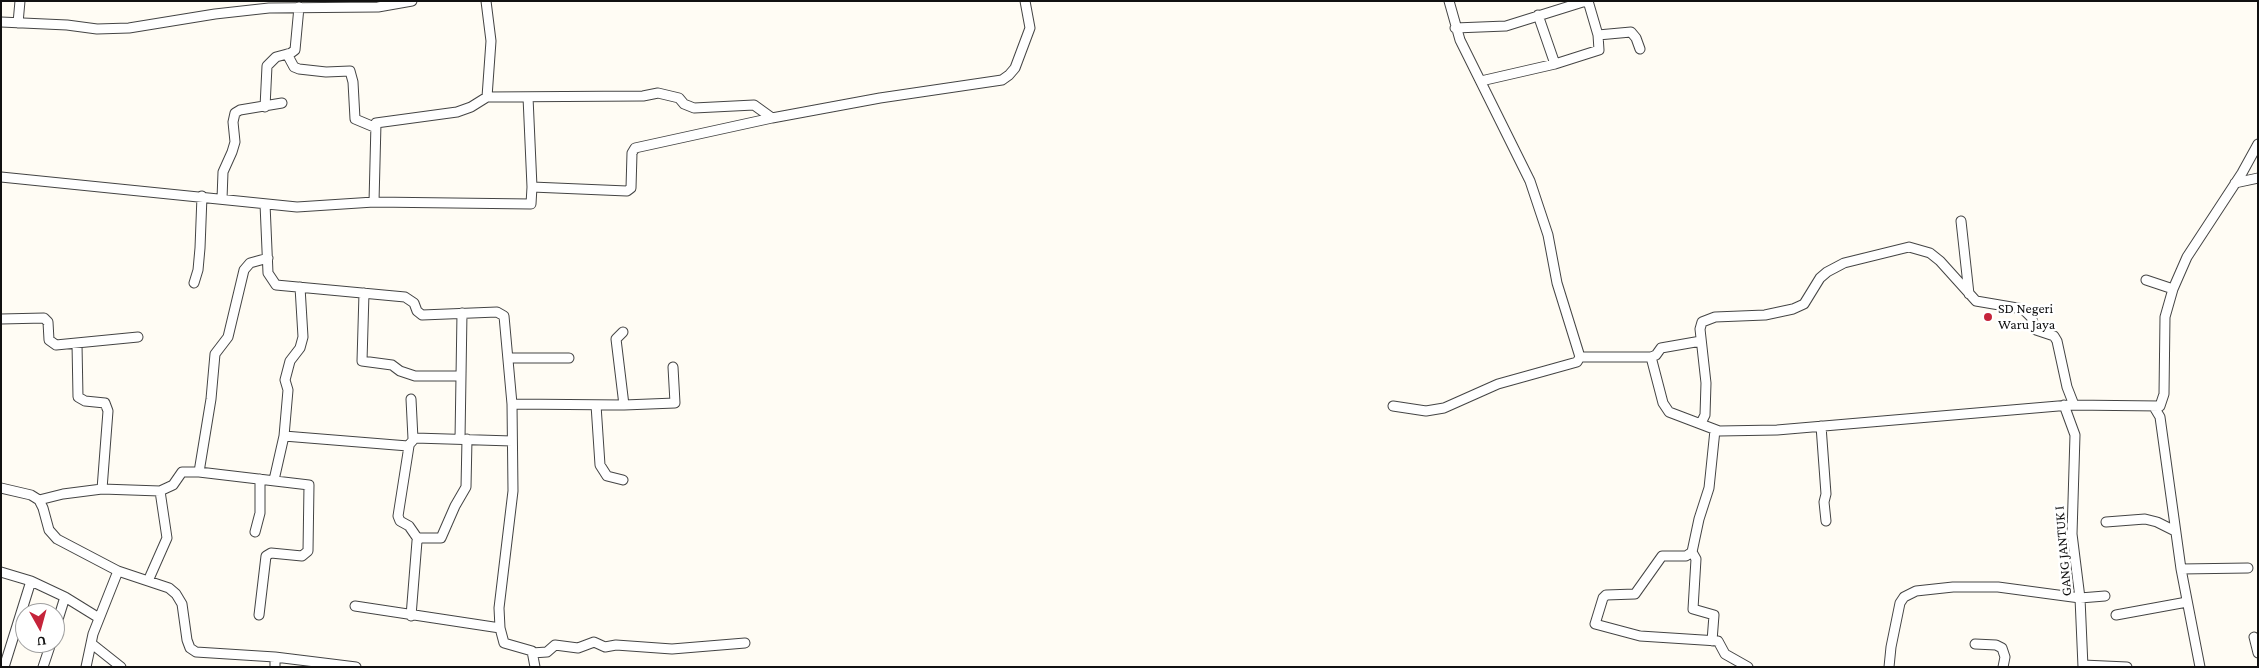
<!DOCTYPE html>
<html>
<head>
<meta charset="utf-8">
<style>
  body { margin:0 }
  #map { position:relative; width:2259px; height:668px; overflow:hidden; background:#fffcf4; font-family:"Crimson Pro",serif }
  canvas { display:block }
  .frame { position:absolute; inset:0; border:2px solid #111; pointer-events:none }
  .north { position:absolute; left:15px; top:603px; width:50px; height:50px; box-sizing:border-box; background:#fff; border:1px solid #a0a0a0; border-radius:50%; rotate:173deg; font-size:14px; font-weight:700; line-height:20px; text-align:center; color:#111 }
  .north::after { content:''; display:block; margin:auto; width:18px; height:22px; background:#c5243a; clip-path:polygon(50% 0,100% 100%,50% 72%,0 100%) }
</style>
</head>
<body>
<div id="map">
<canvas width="2259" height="668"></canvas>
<div class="frame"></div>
<div class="north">U</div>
</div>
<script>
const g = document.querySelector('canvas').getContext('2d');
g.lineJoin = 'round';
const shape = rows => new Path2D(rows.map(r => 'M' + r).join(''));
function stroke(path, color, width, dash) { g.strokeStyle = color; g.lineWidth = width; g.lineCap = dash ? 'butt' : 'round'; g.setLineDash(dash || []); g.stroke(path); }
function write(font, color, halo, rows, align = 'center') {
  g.font = font + ' "Crimson Pro",serif'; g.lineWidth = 5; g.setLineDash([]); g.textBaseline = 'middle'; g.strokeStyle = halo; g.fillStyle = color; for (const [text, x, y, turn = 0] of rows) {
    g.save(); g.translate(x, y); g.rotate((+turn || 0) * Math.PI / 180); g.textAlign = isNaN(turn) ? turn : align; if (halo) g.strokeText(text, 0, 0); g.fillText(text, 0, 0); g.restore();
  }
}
const minor = shape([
  [486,1,491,41,487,97],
  [1449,1,1460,40,1530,181,1548,235,1557,283,1580,357,1651,357,1663,403,1669,412,1719,431,1777,430,2070,405,2160,406,2164,394,2165,317,2173,289,2187,257,2242,173,2258,144],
  [1588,1,1598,35,1631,32,1636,38,1640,49],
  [1,22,67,25,97,29,129,28,215,14,269,8,378,7,412,1],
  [18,23,20,1],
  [1455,28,1506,26,1586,1],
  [287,54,294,67,299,69,326,72,350,71,353,82,355,119,374,127],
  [1555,64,1599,50,1598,35],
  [1481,81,1555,64,1538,15],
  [528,97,532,187],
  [265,107,267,66,276,57,291,53,295,50,299,7],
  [1,177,297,207,374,202,531,204,532,187,627,191,631,188,632,153,635,148,772,118,880,98,1002,80,1009,75,1015,68,1030,28,1025,1],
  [2235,183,2258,178],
  [222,199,223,172,232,152,235,142,233,122,235,113,240,110,282,103],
  [374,202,376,123,457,112,471,107,487,97,643,96,658,93,679,98,684,104,694,108,754,105,772,118],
  [265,204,268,273,276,285,405,297,414,303,417,311,422,315,497,312,504,316,512,404,513,491,499,608,500,628,504,643,532,651,535,667],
  [1961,221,1969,294],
  [2146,280,2173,289],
  [194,283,198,270,200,248,202,196],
  [364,293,362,361,392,365,400,371,415,376,461,376],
  [1,319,44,318,48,322,49,340,56,345,138,337],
  [77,344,78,397,85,401,105,403,108,411,102,489],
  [1651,357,1656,355,1661,348,1701,341],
  [508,358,569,358],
  [411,399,413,439],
  [512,404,624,405,616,339,623,332],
  [596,405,600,465,607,476,623,480],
  [624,405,675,403,673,367],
  [2064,405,2075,435,2072,534,2080,598,2083,667],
  [1393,406,1426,411,1444,408,1498,384,1577,362,1580,357],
  [2154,407,2160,417,2181,569,2200,667],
  [1701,423,1705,415,1706,383,1700,329,1702,322,1715,317,1765,315,1793,309,1804,304,1820,278,1827,272,1844,263,1909,247,1930,253,1940,261,1976,301,2023,309,2031,317,2036,330,2054,336,2057,341,2067,387,2074,405],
  [1821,426,1826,494,1824,502,1826,521],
  [284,436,408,446,415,438,512,441],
  [460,439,462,313],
  [409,446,398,516,400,521,409,526,418,539],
  [199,472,309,485,308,551,302,556,271,553,266,556,259,615],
  [274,480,284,436,288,390,285,380,290,361,300,348,303,337,300,287],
  [1,488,31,495,39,500,43,508,49,530,57,539,118,571,169,588,176,594,182,604,187,640,190,648,196,652,275,657,275,667],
  [39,500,63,494,102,489,160,491,173,485,182,472,199,472,211,399,215,354,228,337,244,270,250,263,268,258],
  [2106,522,2145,519,2157,522,2175,531],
  [255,532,260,513,260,479],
  [1692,552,1686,556,1662,556,1635,594,1606,595,1603,598,1595,624,1640,636,1718,641,1725,654,1748,667],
  [2181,569,2248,568],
  [1,572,31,581,65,597,99,618],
  [148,581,167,538,160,491],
  [355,606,500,628],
  [2116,615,2187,602],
  [411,616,417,541,420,538,441,538,455,506,466,487,467,439],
  [55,629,65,597],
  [2254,637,2258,653],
  [1712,641,1714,615,1693,609,1696,559,1692,552,1699,519,1709,488,1715,430],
  [92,644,121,667],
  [1975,644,1996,645,2002,648,2005,657,2003,667],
  [532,653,547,652,555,645,578,648,594,642,605,647,616,645,672,649,745,643],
  [275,657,356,667],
  [5,664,31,581],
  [2083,665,2127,667],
  [43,667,51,643],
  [86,667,93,634,118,571],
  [1889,667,1891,647,1900,603,1904,597,1916,591,1953,587,1998,587,2080,598,2105,596]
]);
const markers = [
  [1988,317,5,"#c5243a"]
];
const poiNames = [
  ["SD Negeri",1998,309],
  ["Waru Jaya",1998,325]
];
const streetNames = [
  ["GANG JANTUK I",2063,551,-95]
];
stroke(minor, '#444', 11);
stroke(minor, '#fff', 9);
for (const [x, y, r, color] of markers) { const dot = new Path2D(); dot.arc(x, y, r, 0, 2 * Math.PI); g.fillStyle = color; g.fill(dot); stroke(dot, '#fff', 2); }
write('14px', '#111', '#fff', poiNames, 'left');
write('14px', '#111', '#fff', streetNames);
</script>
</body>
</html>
